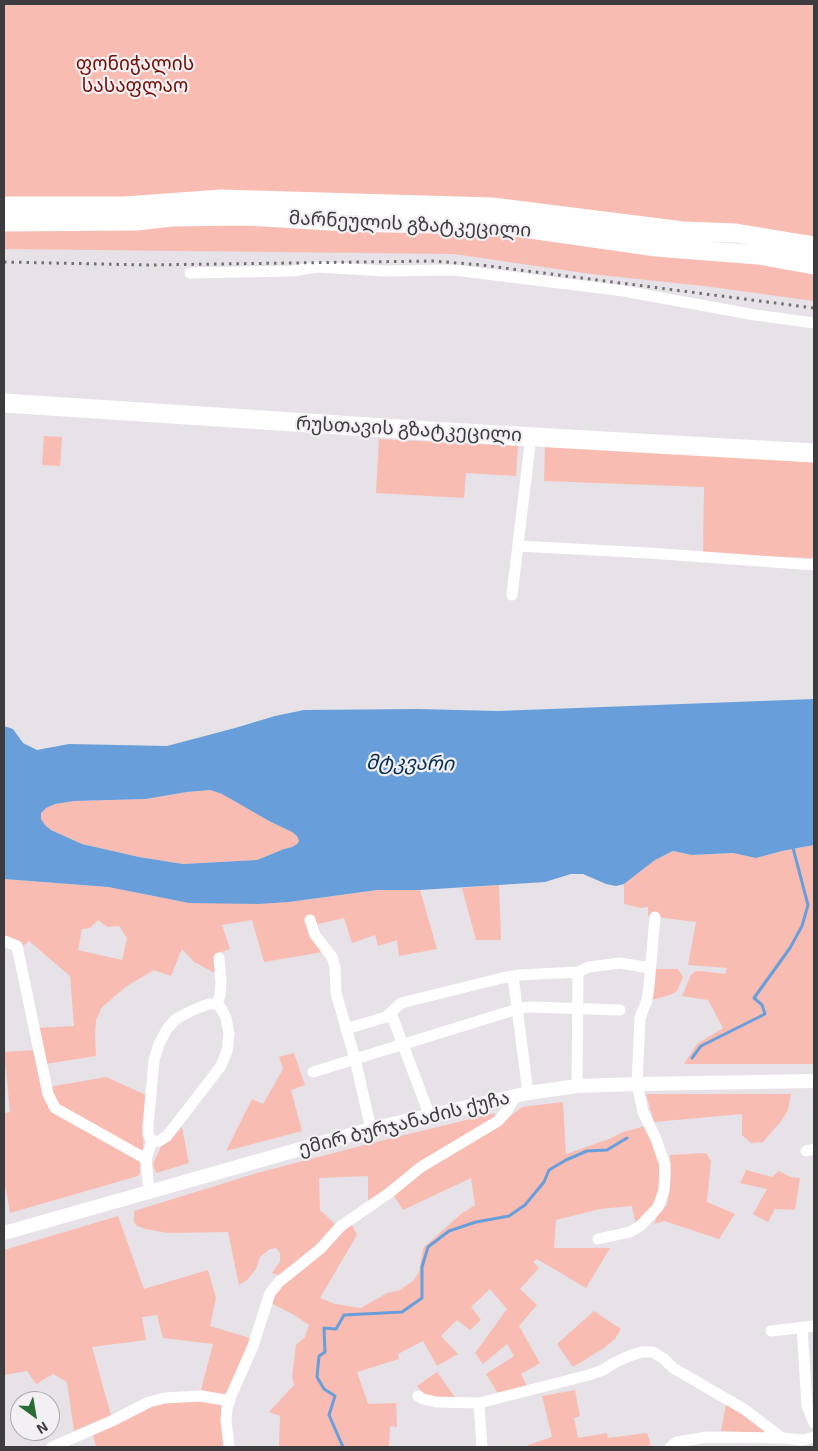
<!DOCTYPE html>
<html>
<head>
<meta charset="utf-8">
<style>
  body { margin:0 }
  #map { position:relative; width:818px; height:1451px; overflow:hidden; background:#e6e2e7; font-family:"Exo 2",sans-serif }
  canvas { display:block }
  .frame { position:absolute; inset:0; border:5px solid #3c3b3d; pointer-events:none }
  .north { position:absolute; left:10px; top:1391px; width:50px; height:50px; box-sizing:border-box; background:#f3f0f4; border:1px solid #aaa8ab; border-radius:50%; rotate:148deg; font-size:14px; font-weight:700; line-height:20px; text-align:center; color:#3c3b3d }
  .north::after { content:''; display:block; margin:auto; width:18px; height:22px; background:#2a6c36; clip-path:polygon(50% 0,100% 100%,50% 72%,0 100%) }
</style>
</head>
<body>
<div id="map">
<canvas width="818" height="1451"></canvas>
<div class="frame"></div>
<div class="north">N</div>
</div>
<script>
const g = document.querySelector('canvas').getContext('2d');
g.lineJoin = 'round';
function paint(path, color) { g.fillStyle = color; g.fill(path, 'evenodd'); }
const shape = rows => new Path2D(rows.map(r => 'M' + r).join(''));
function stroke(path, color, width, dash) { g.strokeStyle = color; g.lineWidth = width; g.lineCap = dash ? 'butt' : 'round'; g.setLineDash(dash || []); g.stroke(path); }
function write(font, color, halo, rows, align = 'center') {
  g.font = font + ' "Exo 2","Noto Sans Georgian",sans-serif'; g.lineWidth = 4.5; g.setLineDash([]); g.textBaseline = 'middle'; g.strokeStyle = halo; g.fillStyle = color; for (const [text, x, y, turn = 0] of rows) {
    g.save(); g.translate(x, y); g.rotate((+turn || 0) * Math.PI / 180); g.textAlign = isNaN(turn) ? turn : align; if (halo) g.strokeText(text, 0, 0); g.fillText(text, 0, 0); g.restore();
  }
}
const green = shape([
  [4,4,814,4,814,236,533,206,4,201],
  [231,223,368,232,496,234,596,248,748,263,814,272,814,301,704,286,591,274,454,254,4,249,4,228,106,230],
  [44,436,62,437,60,466,42,465],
  [379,439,518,446,516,476,466,473,464,498,376,493],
  [545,445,814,461,814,558,703,554,704,487,544,481],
  [210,790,222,794,269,821,292,832,297,836,299,841,297,844,292,847,284,849,257,860,183,864,139,857,82,844,51,830,45,825,41,819,41,813,45,808,55,804,74,801,146,799,187,792],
  [814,845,814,1064,684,1064,697,1044,723,1028,708,1000,682,996,691,975,696,971,701,971,725,974,727,968,688,965,696,922,648,916,648,907,641,908,624,904,624,884,655,860,673,851,692,855,733,853,756,858,782,851],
  [4,879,108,887,189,903,289,902,377,890,420,890,437,949,399,956,397,940,378,946,375,935,352,943,344,918,318,924,323,952,264,962,252,920,222,925,230,949,219,953,217,974,194,962,182,949,171,976,154,970,127,986,102,1007,96,1020,95,1033,96,1056,45,1064,36,1028,74,1026,70,976,29,941,23,946,4,938],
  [98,920,107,927,119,926,127,938,122,960,78,950,82,929,90,928],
  [499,885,501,940,476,940,462,888],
  [656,969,678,969,683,977,677,991,670,995,651,1000,654,971],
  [35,1050,46,1100,140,1162,140,1173,138,1176,10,1213,4,1179,4,1113,10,1112,4,1052],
  [294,1053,305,1085,291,1090,302,1131,226,1151,252,1099,263,1104,283,1069,279,1057],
  [106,1077,146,1095,143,1149,140,1152,58,1108,49,1087],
  [646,1094,791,1094,788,1110,781,1121,763,1142,751,1143,742,1135,742,1114,654,1122],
  [563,1102,566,1154,609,1139,623,1132,646,1126,663,1164,656,1205,636,1225,632,1206,600,1209,556,1220,554,1248,610,1248,586,1288,537,1259,533,1262,539,1268,520,1289,537,1305,519,1326,540,1363,521,1374,527,1386,499,1395,486,1374,514,1356,507,1344,483,1364,475,1353,507,1309,490,1289,471,1307,481,1320,470,1330,457,1320,441,1336,458,1354,437,1366,423,1341,398,1354,399,1359,357,1372,368,1404,396,1403,397,1427,390,1426,389,1446,405,1447,279,1447,280,1416,269,1412,294,1385,292,1376,296,1345,305,1337,309,1325,294,1315,269,1302,283,1284,351,1223,357,1235,320,1298,335,1304,361,1308,387,1293,400,1290,414,1280,419,1272,423,1248,461,1214,475,1205,471,1178,403,1210,394,1196,423,1169,504,1121,522,1107],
  [495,1113,495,1117,368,1203,368,1176,319,1178,320,1210,335,1224,311,1252,278,1275,272,1273,280,1262,280,1253,276,1248,270,1249,260,1257,256,1269,247,1280,239,1285,228,1232,168,1233,146,1229,137,1226,134,1222,134,1211,257,1173,372,1143],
  [182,1127,189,1163,156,1173,153,1164,161,1146],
  [706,1153,711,1161,707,1202,735,1214,719,1239,664,1221,654,1224,658,1215,667,1205,669,1193,671,1177,670,1155],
  [746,1170,772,1177,779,1171,791,1177,800,1178,795,1210,775,1209,768,1222,753,1214,767,1189,740,1183],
  [118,1216,144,1289,208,1270,216,1298,210,1326,250,1338,246,1351,229,1390,224,1394,201,1390,213,1344,163,1338,157,1315,142,1317,146,1340,92,1347,111,1415,74,1431,67,1382,53,1374,36,1384,27,1371,4,1375,4,1250],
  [594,1311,621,1329,615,1339,604,1348,573,1367,557,1344],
  [437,1372,457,1400,435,1398,424,1394,417,1386],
  [575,1390,580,1416,574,1418,578,1438,607,1433,608,1438,647,1433,651,1445,645,1447,529,1447,528,1445,552,1437,542,1396],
  [210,1401,219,1403,224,1408,225,1447,96,1447,92,1432,146,1406,168,1402],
  [726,1404,767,1431,767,1433,721,1431]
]);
const water = shape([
  [814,699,814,845,782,851,756,858,733,853,692,855,673,851,655,860,624,884,616,886,606,884,583,874,571,874,545,882,420,890,377,890,289,902,258,904,189,903,108,887,4,879,4,726,13,729,23,743,37,750,69,744,167,746,235,728,275,716,304,710,418,709,498,711],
  [210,790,222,794,269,821,292,832,297,836,299,841,297,844,292,847,284,849,257,860,183,864,139,857,82,844,51,830,45,825,41,819,41,813,46,808,55,804,74,801,146,799,187,792]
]);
const stream = shape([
  [692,1058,701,1046,765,1014,762,1005,754,998,790,948,802,926,808,905,793,848,794,844],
  [343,1447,329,1415,335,1396,324,1389,317,1377,319,1356,325,1352,324,1328,336,1329,344,1315,402,1312,422,1298,422,1267,428,1247,449,1231,476,1222,509,1216,525,1205,544,1182,549,1170,566,1160,587,1151,607,1150,627,1138]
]);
const minor = shape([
  [190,273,293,271,317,267,384,271,454,270,624,291,755,315,814,323],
  [518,546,649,553,814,565],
  [512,595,531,436],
  [310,920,315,935,332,957,335,967,336,993,355,1059,371,1129],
  [4,941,17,946,48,1094,55,1108,146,1159],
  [513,976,528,1093],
  [217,1004,220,995,221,982,219,958],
  [391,1013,429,1114],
  [346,1029,386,1017,401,1003,502,978,519,975,578,972,589,967,620,963,650,968],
  [313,1072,521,1008,532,1007,620,1010],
  [577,1086,578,972],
  [806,1151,814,1149],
  [149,1192,146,1159,152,1141,148,1135,148,1126,154,1060,159,1044,167,1029,176,1019,191,1011,208,1004,217,1004,221,1008,226,1018,229,1034,227,1051,221,1066,167,1136,159,1141,152,1141],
  [598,1239,630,1232,640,1226,658,1207,664,1190,665,1165,656,1139,643,1112,637,1084,640,1018,647,1000,649,986,655,917],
  [802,1327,807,1406,814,1423],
  [771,1331,814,1326],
  [418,1396,423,1399,436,1402,479,1403,589,1375,603,1370,614,1363,629,1356,642,1352,653,1352,664,1359,673,1368,744,1409,782,1438,803,1440,814,1437],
  [479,1403,482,1447],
  [52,1447,112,1421,149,1402,165,1398,200,1396,230,1401],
  [229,1447,226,1420,227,1409,231,1396,253,1346,270,1293,279,1282,320,1249,341,1226,389,1193,421,1167,498,1121,506,1112,516,1095],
  [670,1447,677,1442,707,1437,782,1438]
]);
const tertiary = shape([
  [4,1233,371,1129,528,1093,577,1086,637,1084,814,1081]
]);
const trunk = shape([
  [4,206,125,206,221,199,492,207,683,231,736,233,814,246],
  [4,222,137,221,171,217,246,216,348,222,484,225,525,228,656,247,758,255,814,265],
  [4,403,430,431,814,453]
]);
const rail = shape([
  [4,262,148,265,433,261,481,265,814,308]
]);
const parkNames = [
  ["ფონიჭალის",135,64],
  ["სასაფლაო",135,86]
];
const streetNames = [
  ["მარნეულის გზატკეცილი",410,224,3],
  ["რუსთავის გზატკეცილი",409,429,3],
  ["ემირ ბურჯანაძის ქუჩა",404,1123,-14]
];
const waterNames = [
  ["მტკვარი",410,763,1]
];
paint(green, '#f9bcb2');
paint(water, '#689fda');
stroke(stream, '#689fda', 3);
stroke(minor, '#fff', 11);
stroke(tertiary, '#fff', 14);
stroke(trunk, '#fff', 19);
stroke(rail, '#706f71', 3, [2.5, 5]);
write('19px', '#730e07', '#f3f0f4', parkNames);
write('19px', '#3c3b3d', '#f3f0f4', streetNames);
write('italic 20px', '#042e53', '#f3f0f4', waterNames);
</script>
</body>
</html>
